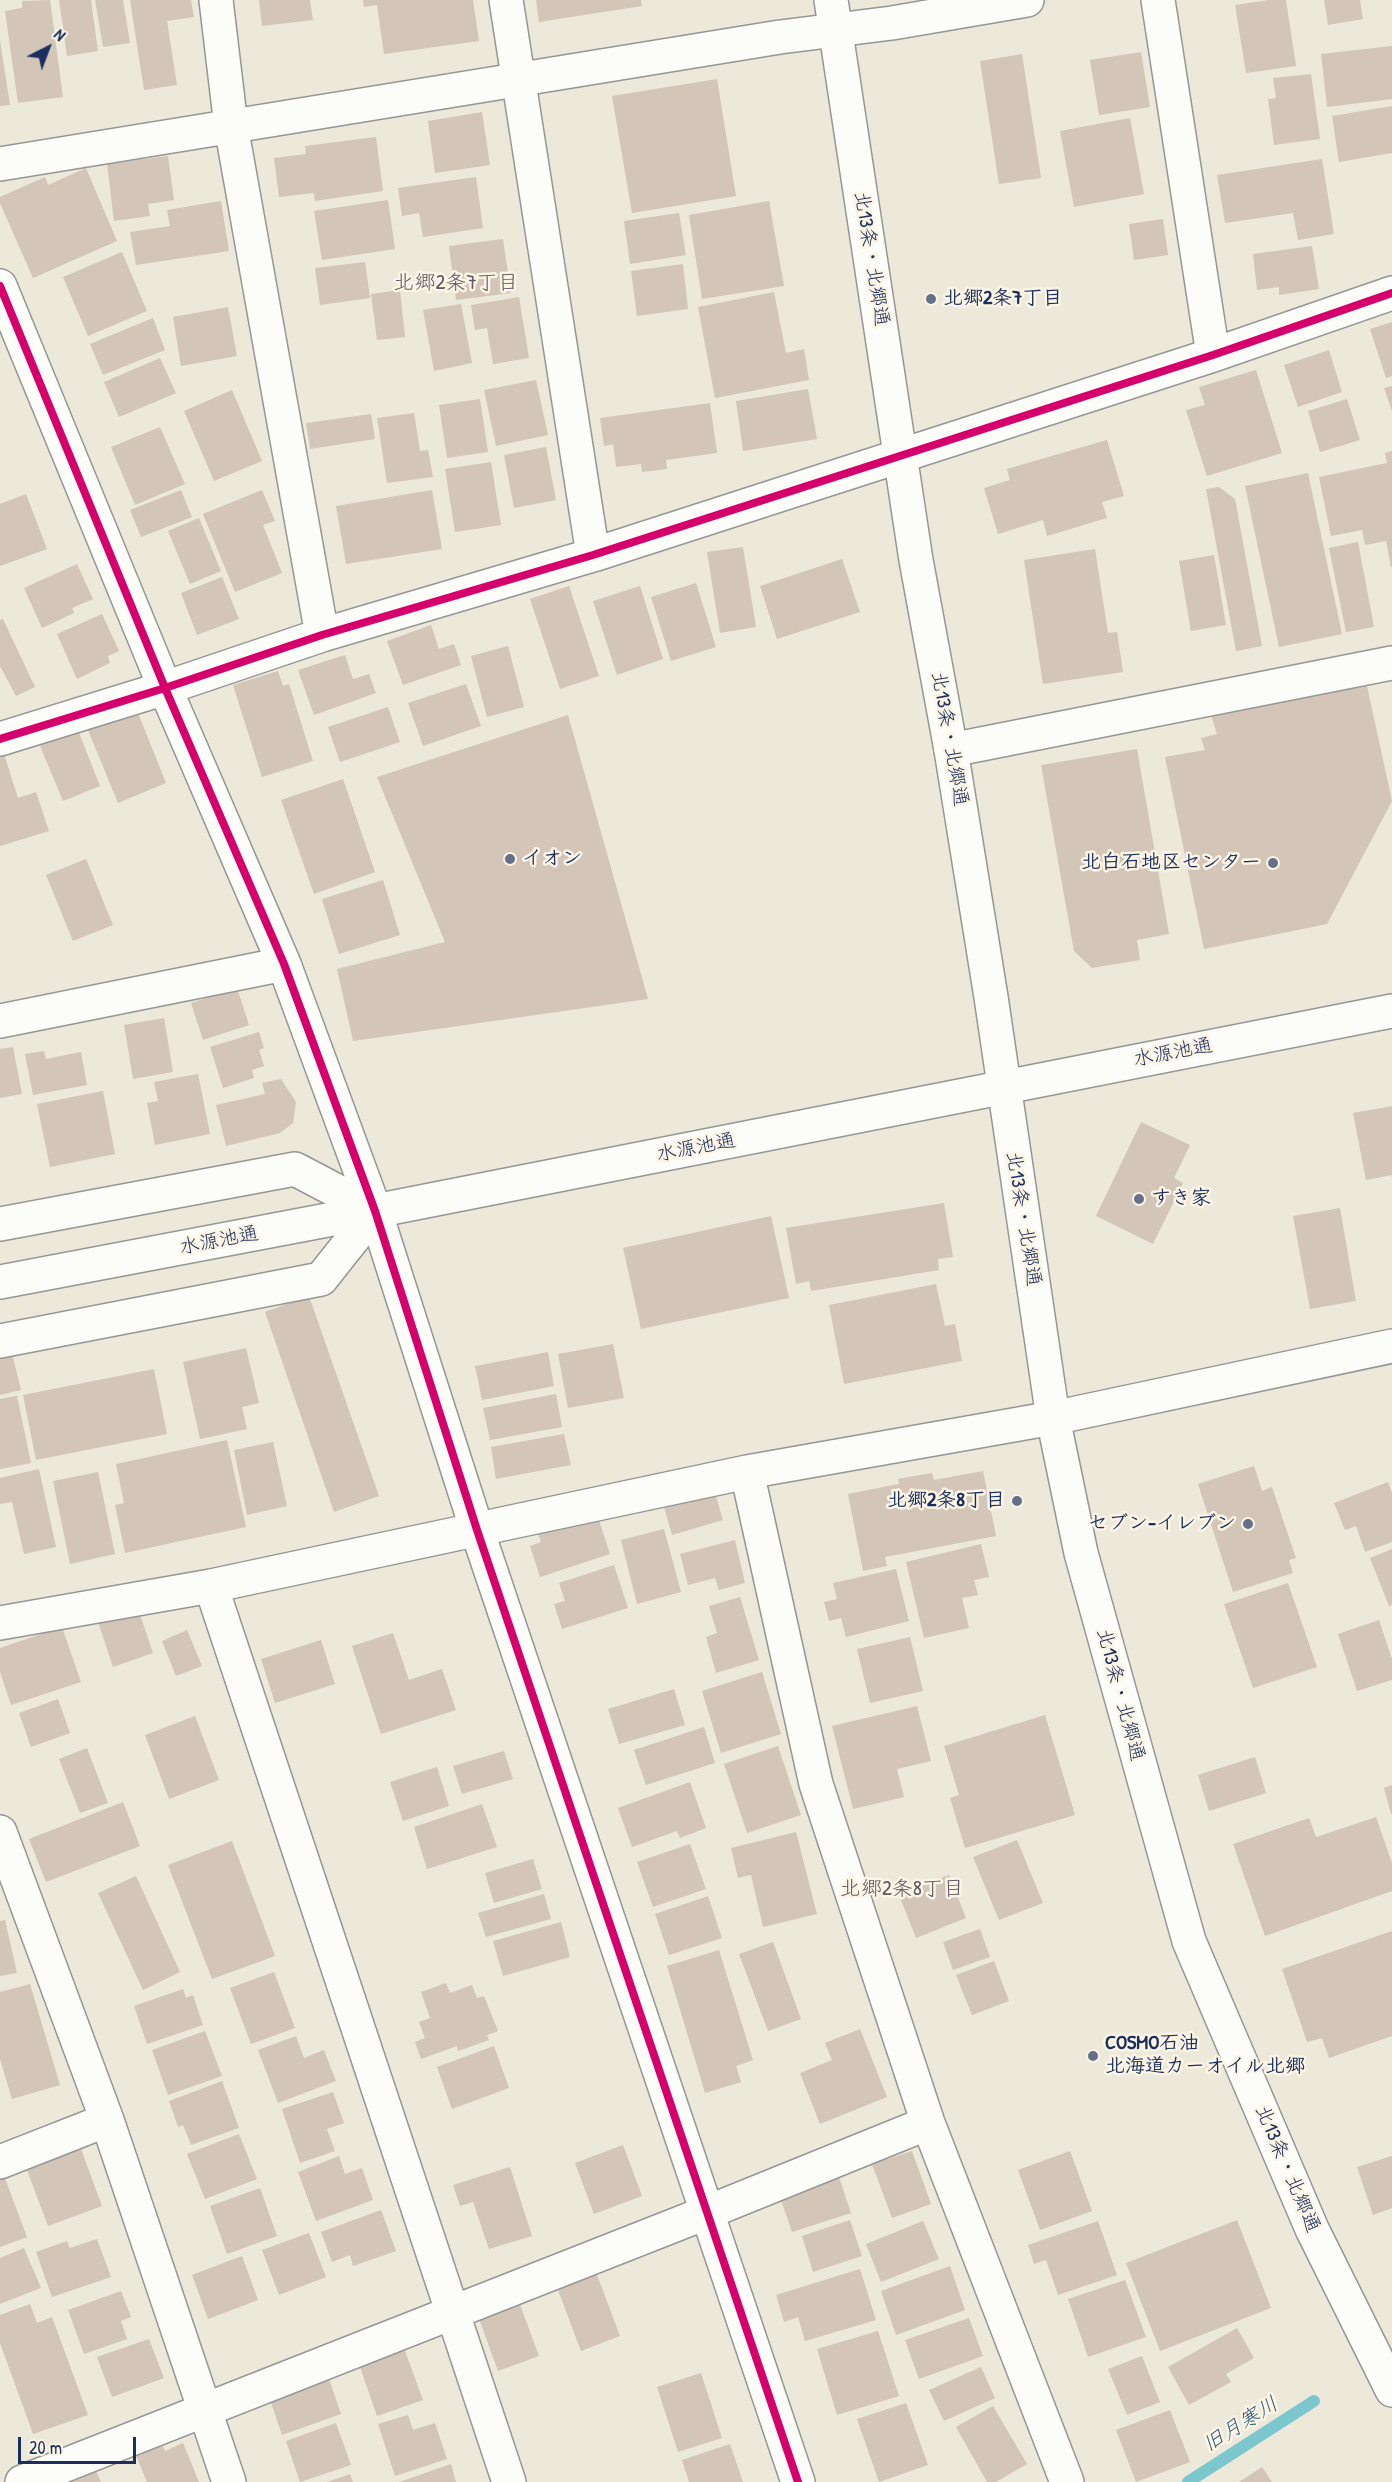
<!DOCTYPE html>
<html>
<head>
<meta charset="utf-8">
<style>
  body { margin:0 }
  #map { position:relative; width:1392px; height:2482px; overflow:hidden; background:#ece8da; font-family:"Patrick Hand",sans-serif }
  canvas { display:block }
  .north { position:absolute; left:18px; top:18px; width:60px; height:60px; -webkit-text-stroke:4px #fcf5e5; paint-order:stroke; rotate:42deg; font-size:16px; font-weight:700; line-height:24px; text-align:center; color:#1b2f5e }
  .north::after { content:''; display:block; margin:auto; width:21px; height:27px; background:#1b2f5e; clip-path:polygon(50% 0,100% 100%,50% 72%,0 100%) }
  .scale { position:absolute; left:18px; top:2437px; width:118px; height:27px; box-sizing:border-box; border:3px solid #1b2f5e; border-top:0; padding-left:8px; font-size:18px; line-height:21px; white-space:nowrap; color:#1b2f5e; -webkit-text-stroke:4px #fcf5e5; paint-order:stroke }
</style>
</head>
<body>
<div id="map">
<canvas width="1392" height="2482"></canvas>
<div class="north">N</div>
<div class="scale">20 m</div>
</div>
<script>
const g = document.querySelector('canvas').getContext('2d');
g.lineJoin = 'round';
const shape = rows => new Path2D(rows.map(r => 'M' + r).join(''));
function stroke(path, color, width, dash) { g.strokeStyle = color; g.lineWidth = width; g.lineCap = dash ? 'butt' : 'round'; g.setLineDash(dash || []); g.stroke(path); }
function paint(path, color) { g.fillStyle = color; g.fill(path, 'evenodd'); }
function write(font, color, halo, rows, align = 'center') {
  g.font = font + ' "Patrick Hand","Klee One",sans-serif'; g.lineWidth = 5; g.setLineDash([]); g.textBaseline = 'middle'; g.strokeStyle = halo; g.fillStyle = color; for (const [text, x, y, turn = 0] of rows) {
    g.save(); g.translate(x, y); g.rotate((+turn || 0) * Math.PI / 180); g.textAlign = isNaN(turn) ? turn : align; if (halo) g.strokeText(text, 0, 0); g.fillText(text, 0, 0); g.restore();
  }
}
const stream = shape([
  [1188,2482,1314,2401]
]);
const building = shape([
  [50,0,63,97,18,103,5,11,22,8,22,1],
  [59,0,91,0,98,51,67,56],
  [95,0,123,0,130,43,103,47],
  [130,0,191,0,194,17,167,21,177,85,144,90],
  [259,0,310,0,313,20,262,26],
  [363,0,473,0,479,41,384,54,377,5,364,7],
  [536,0,641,0,642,6,539,22],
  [1269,0,1286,0,1296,66,1246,73,1235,5],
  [1324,0,1360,0,1363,19,1328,25],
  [0,40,10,105,0,106],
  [1392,46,1392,99,1327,107,1321,54],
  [1141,52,1150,107,1099,115,1090,60],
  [1022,54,1041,178,999,184,980,61],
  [1311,74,1320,139,1274,145,1268,99,1276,98,1273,78],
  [717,79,736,196,632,213,612,96],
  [1392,106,1392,153,1339,162,1332,116],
  [482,112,490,165,435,173,428,121],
  [1130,118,1144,194,1074,207,1060,131],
  [376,137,383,191,315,201,314,193,279,197,274,158,306,154,305,146],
  [168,156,174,200,148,204,150,216,114,221,107,164],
  [1322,159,1334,234,1298,240,1293,213,1225,223,1217,175],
  [86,168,117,241,33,278,0,203,0,197,45,177,48,185],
  [476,177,483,228,423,237,419,213,402,216,398,188],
  [388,200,395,249,322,260,314,211],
  [221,201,229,251,136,265,130,232,170,226,167,210],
  [769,201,784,286,702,299,689,215],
  [679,213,686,255,630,264,624,221],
  [1163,219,1168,255,1134,260,1129,224],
  [503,239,511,293,456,300,449,246],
  [1312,246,1319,289,1279,295,1279,287,1257,290,1253,254],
  [122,252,147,311,88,336,63,277],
  [365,262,370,298,320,305,315,268],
  [683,264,688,309,637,316,631,271],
  [400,290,405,337,377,340,371,294],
  [774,292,786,353,804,349,809,380,715,398,698,307],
  [519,297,529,358,493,364,487,328,475,330,471,305],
  [461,304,472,363,434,371,423,310],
  [228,307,237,356,181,366,173,317],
  [153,318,165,350,103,375,90,344],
  [1392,322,1392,376,1386,378,1370,329],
  [1329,350,1342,392,1298,407,1284,365],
  [160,358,176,393,119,417,104,382],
  [1256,370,1282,453,1207,476,1186,410,1205,405,1199,387],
  [536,380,548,435,496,446,484,390],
  [1392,386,1392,411,1384,388],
  [808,389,817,439,743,451,736,401],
  [232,390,262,461,214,481,184,411],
  [480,399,488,452,447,458,439,405],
  [1347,399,1360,440,1320,452,1308,411],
  [710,403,717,453,666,460,667,469,642,472,641,464,616,467,613,444,604,446,600,418],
  [414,413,420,451,428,450,433,477,387,483,377,418],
  [371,414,375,439,310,449,306,423],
  [160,427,185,484,135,505,111,447],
  [1107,440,1124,496,1102,502,1107,518,1047,536,1043,520,998,534,984,488,1010,480,1007,469],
  [546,447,556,500,514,508,504,455],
  [1392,451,1392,567,1391,567,1386,541,1365,545,1362,530,1331,536,1319,477,1387,463,1385,453],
  [491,462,501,525,455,532,445,469],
  [1308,473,1342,634,1279,647,1245,486],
  [1219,487,1235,499,1262,646,1236,651,1206,489],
  [181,490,192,517,141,537,130,510],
  [262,490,275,521,263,525,282,573,235,592,203,514],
  [432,490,442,549,346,564,336,506],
  [26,494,47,549,0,566,0,504],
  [199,518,221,571,190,584,168,531],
  [1358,542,1374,627,1346,632,1329,548],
  [743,547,756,627,720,633,707,552],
  [1095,549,1108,633,1117,632,1123,672,1043,684,1024,560],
  [1214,555,1226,625,1191,631,1179,561],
  [842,559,860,612,777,639,760,586],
  [77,564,93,599,72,608,74,613,42,628,24,588],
  [222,577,239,619,197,635,181,593],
  [696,583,716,647,671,661,651,597],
  [569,586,599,676,560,689,530,599],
  [640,586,663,659,617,675,593,601],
  [102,614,119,651,108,656,110,663,77,679,57,634],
  [3,619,35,687,16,696,0,666,0,620],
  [431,625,439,649,454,644,461,665,403,685,387,641],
  [508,646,524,707,487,717,471,656],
  [345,655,353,679,369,674,376,693,314,715,298,670],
  [278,671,283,686,289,684,313,761,262,777,233,685],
  [466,684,481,726,423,746,408,703],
  [1367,686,1392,801,1327,924,1204,949,1165,757,1205,750,1201,738,1217,734,1210,712],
  [132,698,166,783,118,803,83,718],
  [388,707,400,742,340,762,328,727],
  [568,715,648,999,353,1041,337,969,445,942,377,777],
  [76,725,100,786,63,801,38,741],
  [1137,749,1169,934,1137,940,1140,960,1092,968,1074,951,1041,765],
  [0,751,3,751,18,798,36,792,49,831,0,846],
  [343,779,375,872,314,894,281,800],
  [86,859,113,925,73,941,46,875],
  [383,880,400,935,339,954,322,899],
  [237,988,249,1025,203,1040,191,1003],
  [164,1018,173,1072,133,1079,124,1025],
  [259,1032,264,1048,259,1050,264,1066,252,1070,254,1078,223,1088,210,1047],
  [13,1047,22,1094,0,1098,0,1049],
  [44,1051,46,1059,81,1052,87,1085,33,1095,25,1054],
  [198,1074,210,1134,155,1145,147,1103,158,1101,154,1082],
  [281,1079,296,1102,293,1123,280,1133,226,1146,216,1105,265,1094,262,1083],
  [103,1091,115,1154,50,1167,37,1104],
  [1392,1106,1392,1175,1366,1180,1353,1113],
  [1141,1122,1190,1145,1174,1178,1183,1183,1153,1244,1096,1216],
  [944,1203,953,1257,938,1259,939,1270,811,1291,809,1281,796,1284,786,1228],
  [1340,1208,1356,1301,1310,1309,1293,1216],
  [771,1216,789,1298,641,1329,623,1248],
  [936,1284,945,1326,955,1324,962,1361,844,1384,829,1305],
  [309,1296,379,1496,334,1512,265,1312],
  [613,1344,624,1398,568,1408,558,1354],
  [246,1348,259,1403,242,1407,247,1429,200,1439,183,1362],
  [548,1352,554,1386,482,1400,475,1366],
  [12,1353,21,1390,0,1395,0,1356],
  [154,1369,167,1434,36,1460,23,1395],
  [556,1394,562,1427,490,1440,483,1408],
  [17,1396,31,1463,0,1469,0,1399],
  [564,1434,571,1465,496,1479,491,1447],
  [227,1440,246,1527,125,1553,115,1505,124,1503,116,1464],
  [273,1442,287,1506,247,1515,234,1450],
  [1254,1466,1262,1491,1272,1487,1296,1558,1289,1560,1293,1573,1233,1592,1198,1484],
  [39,1469,56,1547,24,1554,12,1502,0,1504,0,1478],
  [983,1471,996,1536,885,1557,887,1566,863,1571,848,1494,899,1484,898,1479,932,1473,934,1480],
  [98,1472,115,1554,70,1564,53,1481],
  [1388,1482,1392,1493,1392,1542,1365,1552,1356,1526,1345,1530,1334,1503],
  [713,1486,723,1520,672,1535,662,1500],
  [598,1517,610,1554,540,1577,530,1546,541,1542,536,1528,564,1519,567,1528],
  [664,1529,681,1592,637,1604,621,1540],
  [735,1540,745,1583,719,1590,715,1578,688,1585,680,1554],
  [981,1544,989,1577,974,1580,978,1595,962,1598,969,1628,924,1638,906,1562],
  [1392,1549,1392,1605,1389,1606,1370,1558],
  [614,1565,628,1608,562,1629,554,1604,565,1601,559,1583],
  [896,1569,909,1621,846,1637,841,1618,829,1621,824,1602,837,1599,833,1583],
  [1288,1583,1317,1667,1253,1688,1224,1604],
  [740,1597,759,1660,716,1673,706,1637,717,1633,709,1606],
  [136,1603,153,1653,113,1667,96,1616],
  [1379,1620,1392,1659,1392,1680,1357,1691,1338,1634],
  [62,1627,81,1682,11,1705,0,1672,0,1648],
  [187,1630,202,1666,176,1676,162,1641],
  [393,1633,409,1680,442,1669,456,1710,381,1734,352,1646],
  [910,1637,923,1691,870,1703,857,1649],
  [321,1640,335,1684,275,1703,261,1659],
  [762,1672,781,1734,721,1753,702,1691],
  [674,1689,685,1725,619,1744,608,1709],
  [58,1699,70,1733,31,1747,19,1713],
  [917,1706,931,1761,897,1769,904,1797,853,1809,832,1726],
  [1045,1715,1075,1815,965,1848,950,1798,959,1795,944,1746],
  [195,1716,219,1780,169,1799,145,1735],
  [704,1727,715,1763,646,1785,634,1750],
  [778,1746,801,1815,747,1833,724,1764],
  [87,1748,108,1803,80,1813,59,1759],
  [504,1751,513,1779,462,1794,453,1766],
  [1255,1757,1266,1793,1209,1811,1198,1775],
  [437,1767,449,1806,403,1821,390,1782],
  [690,1782,706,1828,680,1838,677,1831,632,1847,618,1808],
  [1392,1785,1392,1814,1391,1814,1384,1788],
  [123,1802,140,1846,46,1882,29,1839],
  [482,1804,497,1847,427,1869,414,1827],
  [1376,1817,1392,1863,1392,1891,1265,1936,1233,1844,1309,1818,1316,1837],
  [796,1832,817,1914,763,1927,751,1875,738,1878,731,1848],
  [1017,1840,1043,1903,999,1920,973,1857],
  [232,1841,275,1956,212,1979,168,1865],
  [690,1844,706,1889,653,1907,637,1862],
  [533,1859,542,1889,494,1903,485,1873],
  [949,1875,966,1918,916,1938,899,1895],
  [136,1876,180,1972,143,1990,98,1893],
  [544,1894,551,1919,486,1937,478,1913],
  [708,1896,722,1938,669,1955,655,1914],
  [5,1920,17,1973,0,1976,0,1921],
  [561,1922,570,1957,503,1976,493,1941],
  [980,1929,990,1957,953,1970,943,1942],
  [1392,1931,1392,2036,1329,2058,1322,2038,1307,2042,1282,1969],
  [773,1942,801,2019,768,2031,739,1954],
  [719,1950,753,2060,736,2066,741,2082,705,2093,667,1966],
  [994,1961,1009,2001,972,2015,956,1975],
  [274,1972,295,2028,251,2044,230,1988],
  [446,1983,450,1993,472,1985,477,1998,484,1996,498,2031,487,2035,489,2040,458,2051,457,2046,421,2059,415,2042,425,2038,419,2022,430,2018,421,1992],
  [30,1984,60,2085,12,2099,0,2059,0,1992],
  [183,1989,186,1998,193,1995,203,2025,147,2044,134,2006],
  [860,2029,887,2097,820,2124,800,2073,832,2060,825,2043],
  [205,2031,222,2076,168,2095,152,2050],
  [296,2036,304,2058,324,2050,336,2081,278,2103,258,2050],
  [494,2046,509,2088,452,2109,437,2067],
  [222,2081,239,2128,191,2145,183,2125,178,2127,169,2101],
  [333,2092,344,2123,327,2129,335,2151,300,2163,282,2109],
  [239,2134,257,2179,205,2199,187,2154],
  [623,2145,642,2196,594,2214,575,2163],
  [81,2149,102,2206,48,2226,27,2170],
  [912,2151,931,2204,892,2218,872,2164],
  [1070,2151,1092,2211,1040,2230,1018,2170],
  [339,2156,345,2174,362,2168,373,2200,316,2221,298,2172],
  [1392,2156,1392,2208,1373,2215,1357,2167],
  [510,2167,532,2236,489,2249,473,2202,460,2206,453,2185],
  [837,2171,851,2213,792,2232,778,2191],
  [3,2173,27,2237,0,2247,0,2174],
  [260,2188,277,2236,227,2254,210,2206],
  [381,2210,396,2251,353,2266,350,2255,332,2262,321,2232],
  [850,2220,862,2256,813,2272,802,2236],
  [1237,2220,1271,2308,1160,2351,1126,2263],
  [923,2221,939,2259,881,2282,866,2244],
  [1098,2221,1117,2275,1058,2295,1046,2260,1034,2264,1028,2245],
  [309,2233,326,2277,279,2295,262,2250],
  [97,2239,111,2277,52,2297,36,2252,67,2241,70,2248],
  [24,2248,41,2288,0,2304,0,2258],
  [242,2256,258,2300,208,2319,192,2275],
  [950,2266,965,2310,896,2335,881,2291],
  [594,2267,620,2336,581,2351,555,2282],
  [860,2269,876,2320,805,2341,798,2317,784,2322,776,2295],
  [1125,2280,1146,2337,1088,2357,1068,2299],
  [121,2291,131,2317,121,2321,127,2339,84,2354,68,2310],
  [519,2302,539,2356,498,2371,478,2316],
  [30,2304,37,2323,52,2317,88,2415,33,2434,0,2343,0,2315],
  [969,2318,983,2356,919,2379,905,2340],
  [1237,2328,1254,2358,1226,2374,1231,2382,1189,2405,1168,2367],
  [878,2331,899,2396,837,2415,817,2349],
  [149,2339,164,2378,112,2397,97,2357],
  [404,2348,423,2400,377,2416,359,2364],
  [1142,2356,1160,2402,1127,2415,1108,2369],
  [981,2367,995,2398,944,2421,929,2390],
  [326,2370,341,2414,282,2435,267,2391],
  [701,2373,722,2438,678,2452,657,2387],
  [906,2403,928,2465,879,2482,857,2419],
  [993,2406,1027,2464,996,2482,987,2482,956,2427],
  [1170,2410,1190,2462,1136,2482,1116,2430],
  [408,2415,413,2430,435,2423,447,2459,395,2476,378,2424],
  [336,2423,351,2465,300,2482,286,2441],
  [158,2435,165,2451,183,2443,199,2482,147,2482,132,2446],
  [730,2444,743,2482,689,2482,682,2460],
  [451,2464,456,2482,399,2482],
  [1262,2467,1272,2482,1239,2482],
  [96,2471,101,2482,71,2482],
  [350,2474,353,2482,327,2482]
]);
const minor = shape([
  [216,0,231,126,322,635],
  [506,0,593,555],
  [1158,0,1213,355],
  [0,164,780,37,892,23,1027,0],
  [0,286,165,688,284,964,375,1211,477,1530,798,2482],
  [0,739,165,688,322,635,593,555,1213,355,1392,293],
  [951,750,1392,663],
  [0,1021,284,964],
  [0,1224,295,1169,375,1211],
  [0,1341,321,1279,375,1211],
  [747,1472,816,1784,928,2123,1067,2482],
  [211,1586,509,2482],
  [0,1623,211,1586,747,1472,1053,1418,1392,1346],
  [0,1832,107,2120,229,2482],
  [0,2162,107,2120],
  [22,2482,708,2212,928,2123]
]);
const tertiary = shape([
  [0,1282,375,1211,1392,1011]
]);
const secondary = shape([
  [831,0,916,560,951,750,991,997,1053,1418,1081,1553,1189,1941,1312,2229,1392,2390]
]);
const cycleway = shape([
  [0,286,165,688,284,964,375,1211,477,1530,798,2482],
  [0,739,165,688,322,635,593,555,1213,355,1392,293]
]);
const markers = [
  [931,299,6,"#647089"],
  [510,859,6,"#647089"],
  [1273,863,6,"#647089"],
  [1139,1199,6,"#647089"],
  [1017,1501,6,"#647089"],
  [1248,1524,6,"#647089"],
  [1093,2056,6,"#647089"]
];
const streetNames = [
  ["北13条・北郷通",871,259,81],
  ["北13条・北郷通",949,739,80],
  ["水源池通",1173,1053,-11],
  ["水源池通",696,1148,-11],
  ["北13条・北郷通",1023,1219,81],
  ["水源池通",219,1241,-11],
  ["北13条・北郷通",1120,1695,75],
  ["北13条・北郷通",1287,2169,67]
];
const poiNames = [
  ["北郷2条7丁目",943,299],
  ["イオン",522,859],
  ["北白石地区センター",1261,863,"right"],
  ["すき家",1151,1199],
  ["北郷2条8丁目",1005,1501,"right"],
  ["セブン-イレブン",1236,1524,"right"],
  ["COSMO石油",1105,2044],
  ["北海道カーオイル北郷",1105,2067]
];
const neighbourhoodNames = [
  ["北郷2条7丁目",456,283],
  ["北郷2条8丁目",902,1889]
];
const waterNames = [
  ["旧月寒川",1241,2425,-32]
];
stroke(stream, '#7cc7cd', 12);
paint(building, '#d3c5b7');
stroke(minor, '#959696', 36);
stroke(tertiary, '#959696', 36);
stroke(secondary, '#959696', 36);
stroke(minor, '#fcfcf9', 33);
stroke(tertiary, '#fcfcf9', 33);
stroke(secondary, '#fcfcf9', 33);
stroke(cycleway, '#d6006c', 8);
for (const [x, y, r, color] of markers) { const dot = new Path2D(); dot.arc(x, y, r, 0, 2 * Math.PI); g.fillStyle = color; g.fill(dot); stroke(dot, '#fcf5e5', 2); }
write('20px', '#1b2f5e', '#fcf5e5', streetNames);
write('bold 20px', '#1b2f5e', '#fcf5e5', poiNames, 'left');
write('21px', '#605767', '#fcf5e5', neighbourhoodNames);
write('italic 21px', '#2a587e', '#fcf5e5', waterNames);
</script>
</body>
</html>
